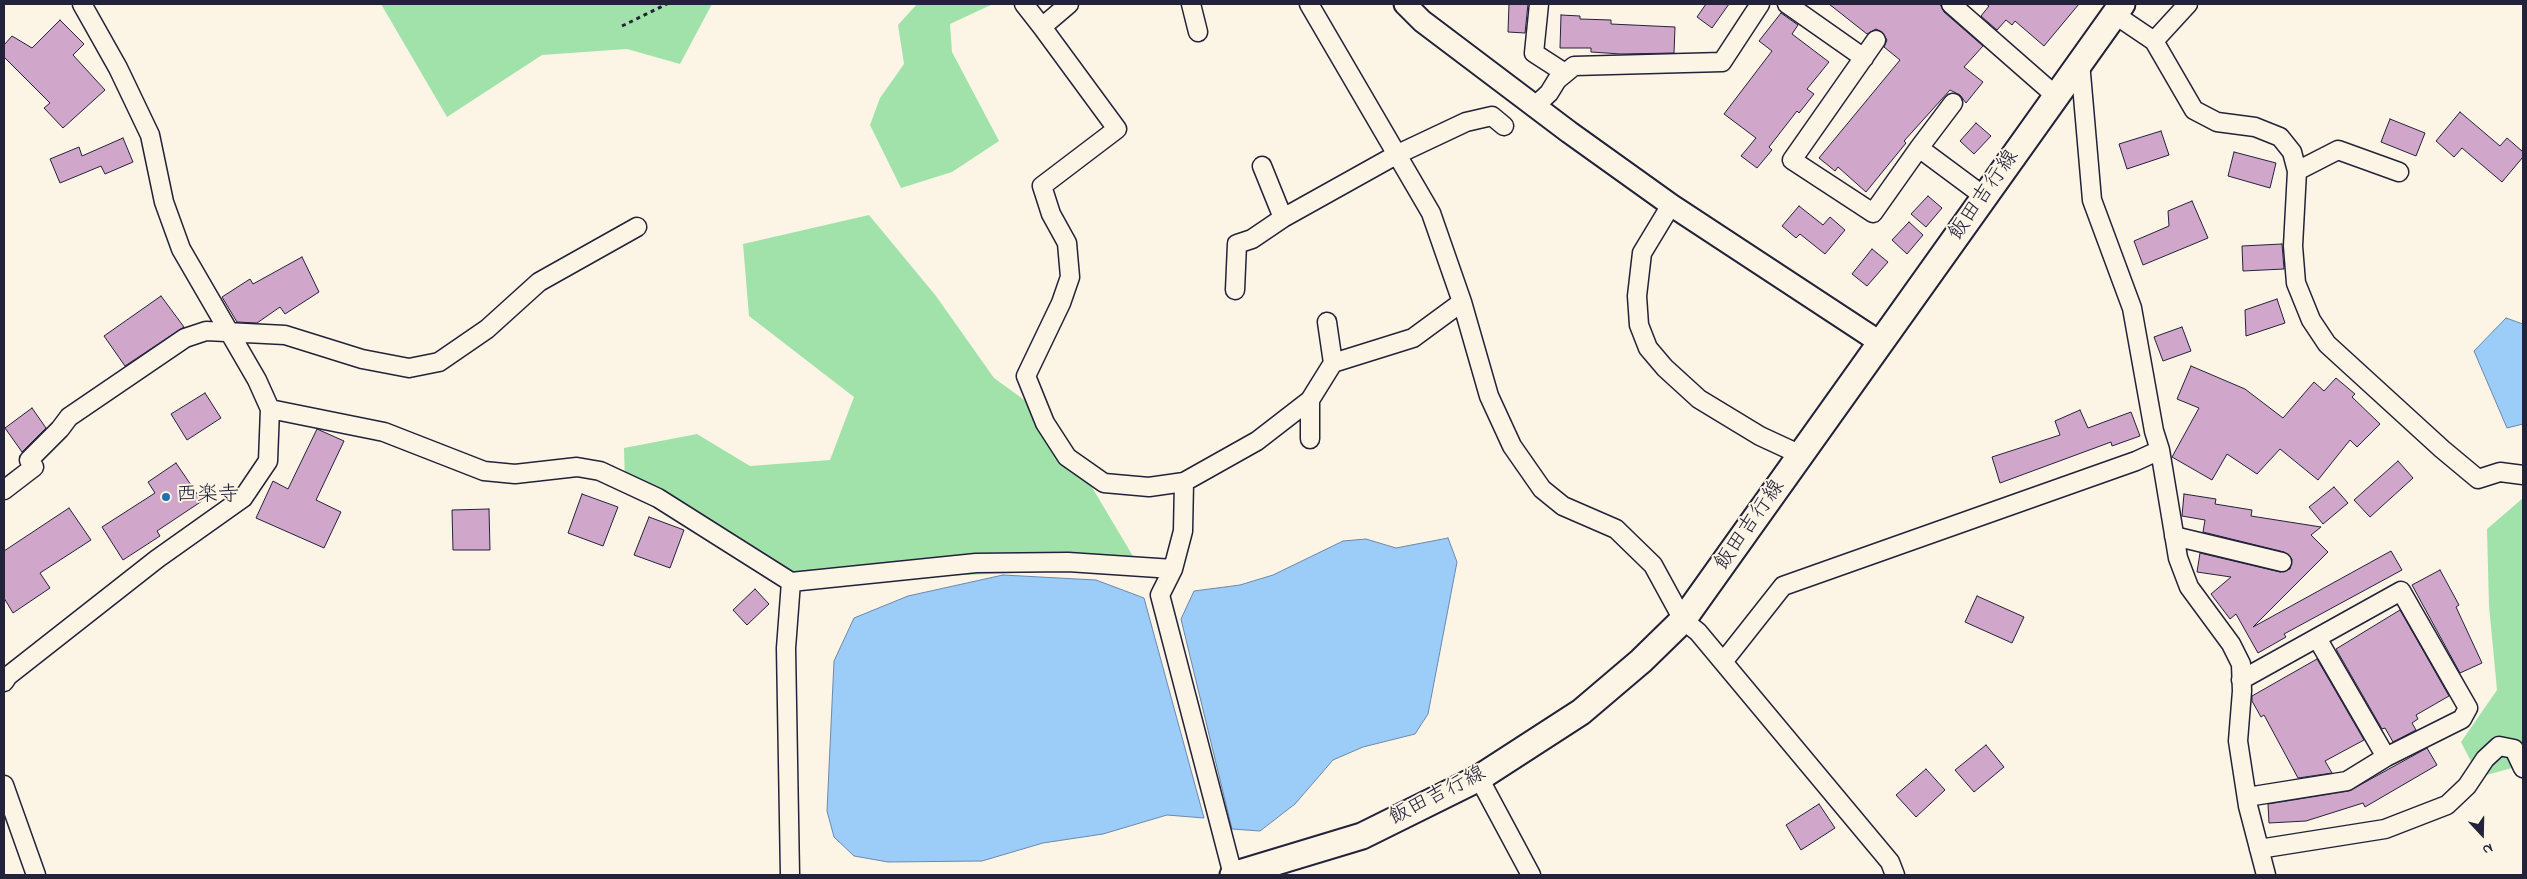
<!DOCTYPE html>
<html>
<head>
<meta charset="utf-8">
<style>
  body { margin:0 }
  #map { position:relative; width:2527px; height:879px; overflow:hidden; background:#fcf5e5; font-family:"Indie Flower",sans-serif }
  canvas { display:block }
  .frame { position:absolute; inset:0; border:5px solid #22223b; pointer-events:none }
  .north { position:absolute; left:2457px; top:809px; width:50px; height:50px; -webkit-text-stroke:4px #fcf5e5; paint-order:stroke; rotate:159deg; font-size:14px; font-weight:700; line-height:20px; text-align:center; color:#22223b }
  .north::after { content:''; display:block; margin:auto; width:18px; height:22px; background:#22223b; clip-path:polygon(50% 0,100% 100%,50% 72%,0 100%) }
</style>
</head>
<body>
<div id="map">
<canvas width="2527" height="879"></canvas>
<div class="frame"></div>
<div class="north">N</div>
</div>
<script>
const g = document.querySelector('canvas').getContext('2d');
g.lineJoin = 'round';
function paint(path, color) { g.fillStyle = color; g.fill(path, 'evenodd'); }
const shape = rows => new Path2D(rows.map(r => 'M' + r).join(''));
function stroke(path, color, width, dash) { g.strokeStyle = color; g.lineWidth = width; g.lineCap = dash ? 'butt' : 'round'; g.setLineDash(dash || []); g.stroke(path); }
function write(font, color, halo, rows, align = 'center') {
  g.font = font + ' "Indie Flower","Klee One",sans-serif'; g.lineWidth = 4; g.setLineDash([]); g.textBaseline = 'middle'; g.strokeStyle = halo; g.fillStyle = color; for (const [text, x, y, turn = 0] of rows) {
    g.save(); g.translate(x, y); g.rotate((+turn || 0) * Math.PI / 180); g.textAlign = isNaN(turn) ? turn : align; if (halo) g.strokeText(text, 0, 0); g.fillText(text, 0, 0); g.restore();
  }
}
const green = shape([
  [381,4,712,4,680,64,627,49,542,55,447,117],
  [917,4,993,4,950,24,952,52,999,141,952,172,901,188,870,125,880,98,904,64,898,25],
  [869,215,936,296,994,378,1052,420,1140,568,791,582,625,483,624,448,697,434,750,466,830,460,854,397,749,316,743,244],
  [2523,498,2523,765,2479,777,2461,742,2497,690,2489,606,2487,529]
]);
const water = shape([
  [2506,318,2523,324,2523,424,2507,428,2474,351,2506,318],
  [1448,538,1457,562,1428,714,1415,734,1363,747,1333,760,1295,804,1260,831,1232,829,1181,619,1194,591,1240,585,1273,575,1343,541,1366,539,1396,548,1448,538],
  [1003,575,1096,580,1144,598,1204,818,1167,815,1103,834,1043,843,982,861,888,862,854,856,834,837,827,811,834,661,854,618,908,596,1003,575]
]);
const building = shape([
  [1509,4,1528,4,1525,33,1508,32,1509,4],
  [1706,4,1729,4,1712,28,1697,17,1706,4],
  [1829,4,1940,4,1944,12,1983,46,1964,67,1983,82,1966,103,1960,95,1950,90,1904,141,1906,143,1866,192,1838,167,1835,171,1819,158,1900,60,1884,47,1887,40,1882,32,1876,29,1867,34,1829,4],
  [1986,4,2079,4,2044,46,2015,21,2012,25,2006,20,1997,30,1981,16,1989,6,1986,4],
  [1781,13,1798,25,1792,34,1829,62,1807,89,1814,94,1799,113,1797,111,1769,147,1772,150,1757,168,1741,156,1756,138,1724,114,1772,51,1759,41,1781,13],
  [1561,15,1580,16,1580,19,1611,20,1611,24,1675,27,1674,53,1621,54,1591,52,1591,48,1560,48,1561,15],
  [60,20,84,44,73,55,105,90,63,128,44,108,50,103,4,57,4,45,12,36,32,48,60,20],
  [2460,112,2500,146,2507,138,2523,152,2523,157,2502,182,2462,148,2454,157,2436,141,2460,112],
  [2390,119,2425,133,2416,156,2381,142,2390,119],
  [1976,123,1991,136,1974,154,1960,141,1976,123],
  [2161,131,2169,155,2127,169,2119,144,2161,131],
  [123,138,133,162,105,174,101,166,60,183,50,159,79,147,82,156,123,138],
  [2234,152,2276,163,2270,188,2228,176,2234,152],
  [1928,196,1942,208,1926,227,1911,214,1928,196],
  [2192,201,2208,238,2143,265,2134,241,2169,226,2168,211,2192,201],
  [1799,206,1823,225,1830,217,1845,230,1825,254,1800,234,1796,238,1782,226,1799,206],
  [1909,222,1923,235,1907,254,1892,240,1909,222],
  [2282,244,2284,269,2243,271,2242,246,2282,244],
  [1872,249,1888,262,1867,286,1852,274,1872,249],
  [302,257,319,292,285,314,280,307,257,323,237,322,222,297,250,279,253,284,302,257],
  [161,296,184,327,125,366,104,336,161,296],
  [2277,299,2285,323,2246,336,2245,310,2277,299],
  [2182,327,2191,351,2163,361,2154,337,2182,327],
  [2191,366,2245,389,2283,418,2314,382,2324,391,2336,378,2355,394,2352,397,2380,424,2357,447,2350,440,2318,480,2280,449,2257,474,2227,454,2212,480,2172,457,2199,408,2177,399,2191,366],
  [205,393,221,418,187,440,171,414,205,393],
  [32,408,46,428,22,452,5,428,32,408],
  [2080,410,2088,428,2131,412,2140,436,2112,446,2111,442,2000,483,1992,457,2060,435,2055,421,2080,410],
  [317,429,344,441,316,500,341,512,324,548,256,518,273,481,288,489,317,429],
  [2398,461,2413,478,2370,517,2354,500,2398,461],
  [176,463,202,501,157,531,160,536,123,560,102,527,155,493,148,482,176,463],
  [2334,487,2348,503,2323,524,2309,507,2334,487],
  [582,494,618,507,603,546,568,533,582,494],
  [2184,494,2216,499,2215,504,2252,510,2251,516,2321,527,2311,535,2328,552,2253,627,2391,551,2402,570,2284,634,2286,637,2258,653,2236,614,2230,619,2211,594,2231,577,2197,572,2200,553,2280,572,2290,569,2292,559,2284,552,2203,532,2205,520,2182,516,2184,494],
  [69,508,91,540,40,573,50,588,13,613,4,598,4,551,69,508],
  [489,509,490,550,453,550,452,510,489,509],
  [649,517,684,530,670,568,634,555,649,517],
  [2440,570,2459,605,2456,607,2482,663,2460,673,2412,585,2440,570],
  [755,589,769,604,747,625,733,610,755,589],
  [1977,596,2024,617,2012,643,1965,622,1977,596],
  [2400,610,2449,696,2416,715,2418,719,2412,723,2416,730,2393,742,2385,728,2382,729,2336,649,2400,610],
  [2317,659,2364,740,2325,761,2332,773,2298,778,2264,715,2261,717,2252,701,2252,696,2317,659],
  [1986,745,2004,767,1974,792,1955,770,1986,745],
  [2427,748,2437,765,2365,807,2363,803,2306,821,2269,823,2268,804,2349,791,2427,748],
  [1926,769,1945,790,1916,817,1896,795,1926,769],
  [1819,804,1835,828,1801,850,1786,825,1819,804]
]);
const path = shape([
  [622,26,667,4]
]);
const minor = shape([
  [1024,4,1042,27],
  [1069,4,1042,27,1117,129,1042,186,1051,214,1067,243,1070,277,1061,303,1026,376,1045,423,1067,457,1104,483,1149,487,1184,482],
  [1191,4,1198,32],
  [1309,4,1431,213,1462,302,1489,396,1512,446,1542,489,1563,506,1616,529,1653,565,1683,620,1698,632,1890,862,1895,875],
  [1539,4,1534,53,1565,73],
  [1787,4,1864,58],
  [1951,4,2056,96],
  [2114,14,2154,41,2194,110,2217,122,2255,127,2280,137,2292,152,2297,171,2293,246,2296,283,2311,320,2327,344,2442,449,2478,479,2500,472,2523,475],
  [1876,40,1792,160,1873,213,1919,148,1985,197],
  [2154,41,2188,4],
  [1534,107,1549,93,1557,80,1574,66,1722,62,1760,4],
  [1919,148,1953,103],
  [1262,166,1283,218],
  [2297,171,2338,150,2399,172],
  [1671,205,1642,253,1637,296,1639,325,1648,348,1665,368,1699,399,1760,436,1801,455],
  [1235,290,1237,244,1252,239,1283,218,1396,155,1466,122,1492,116,1504,126],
  [1333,363,1413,338,1462,302],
  [270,409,384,432,484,471,515,474,577,467,600,471,658,498,791,582,976,563,1068,562,1173,569],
  [1310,439,1310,400],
  [2160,450,2178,558,2189,587,2231,644,2241,664,2242,691,2238,741,2248,806,2266,875],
  [4,490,34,467,29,460,60,429,69,417,185,338,206,331,285,335,362,359,409,368,439,362,487,329,539,282,637,227],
  [2174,536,2282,562],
  [2317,638,2386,757],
  [1723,662,1783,586,2136,461,2160,450,2154,431,2132,308,2092,200,2080,62],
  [2241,680,2401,591,2468,708,2462,719,2386,757,2347,781,2247,797],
  [4,682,8,676,157,559,243,498,268,461,270,409,257,380,181,249,164,202,150,135,118,68,82,4],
  [1479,778,1531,875],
  [4,785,36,875],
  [2259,849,2385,829,2447,805,2467,786,2485,759,2499,746,2514,749,2523,768],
  [790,875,786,648,791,582],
  [1233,875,1160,595,1173,569,1183,531,1184,482,1257,441,1310,400,1333,363,1327,322]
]);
const tertiary = shape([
  [1405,4,1422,21,1569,132,1671,205,1881,343]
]);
const secondary = shape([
  [1233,875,1362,836,1479,778,1581,712,1641,661,1683,620,2122,4]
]);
const markers = [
  [166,497,5,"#1f6fb2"]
];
const streetNames = [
  ["飯田吉行線",1985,196,-55],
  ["飯田吉行線",1751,526,-55],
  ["飯田吉行線",1438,797,-27]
];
const poiNames = [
  ["西楽寺",176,497]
];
paint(green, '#a1e2ab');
paint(water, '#9cccf8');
stroke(water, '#6b88ac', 1);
paint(building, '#d1a6cb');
stroke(building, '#22223b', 1);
stroke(minor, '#22223b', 21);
stroke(tertiary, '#22223b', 25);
stroke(secondary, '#22223b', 29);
stroke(path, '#22223b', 3, [4, 4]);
stroke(minor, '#fcf5e5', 18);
stroke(tertiary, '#fcf5e5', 21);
stroke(secondary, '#fcf5e5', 25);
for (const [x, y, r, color] of markers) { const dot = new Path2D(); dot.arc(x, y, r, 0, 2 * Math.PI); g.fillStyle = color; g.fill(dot); stroke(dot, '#fcf5e5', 2); }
write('21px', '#22223b', '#fcf5e5', streetNames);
write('21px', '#22223b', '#fcf5e5', poiNames, 'left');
</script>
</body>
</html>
